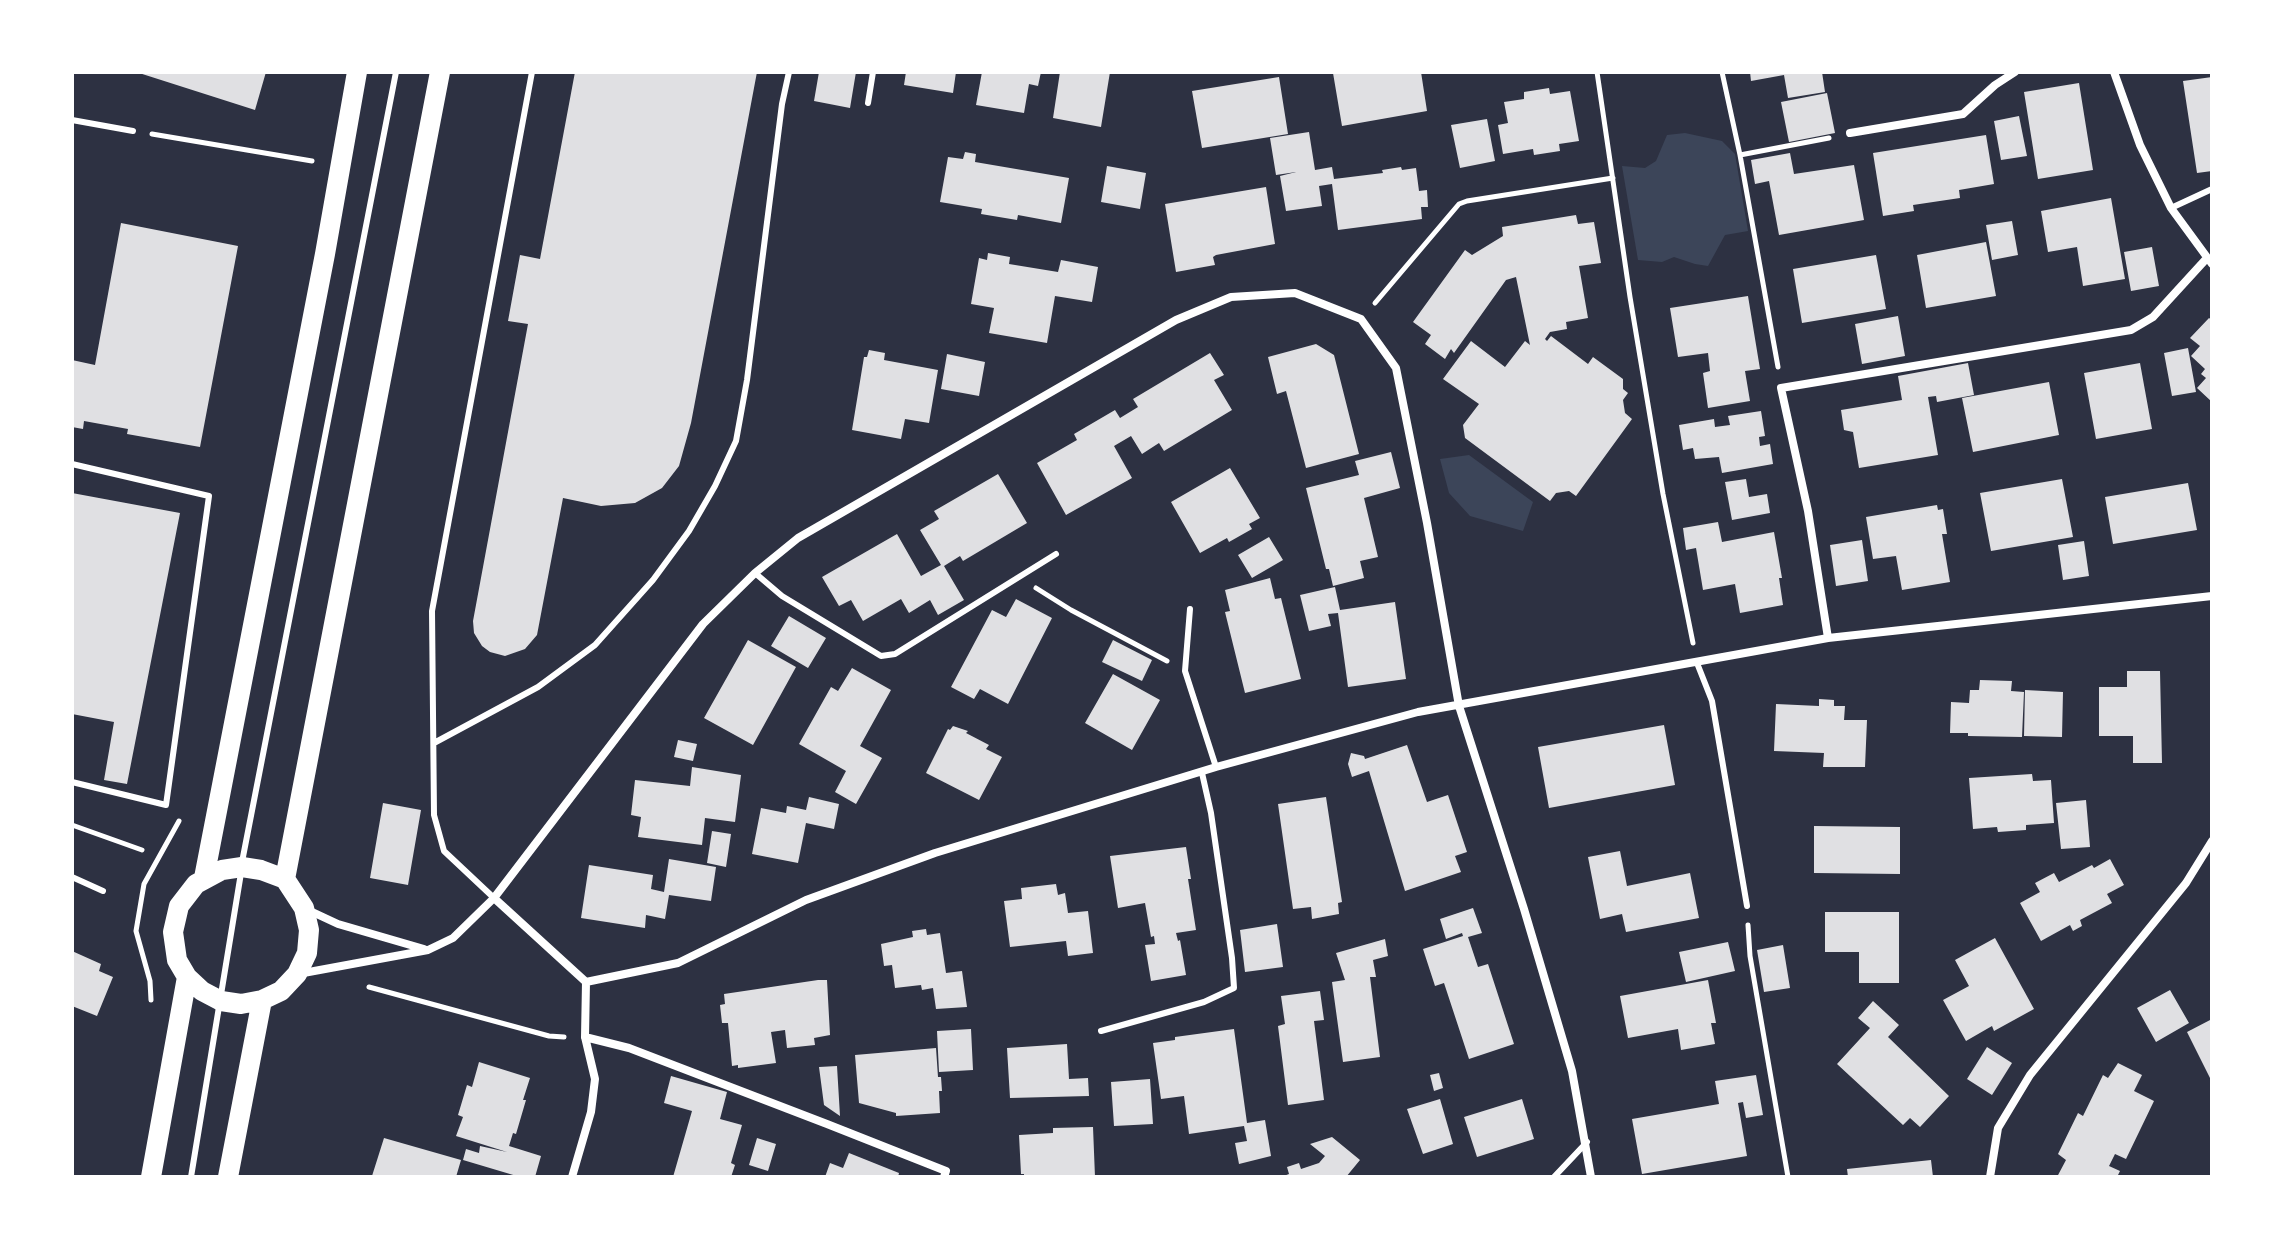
<!DOCTYPE html>
<html>
<head>
<meta charset="utf-8">
<style>
  body { margin:0 }
  #map { position:relative; width:2284px; height:1249px; overflow:hidden; background:#2d3142; font-family:"Titillium Web",sans-serif }
  canvas { display:block }
  .frame { position:absolute; inset:0; border:74px solid #fff; pointer-events:none }
</style>
</head>
<body>
<div id="map">
<canvas width="2284" height="1249"></canvas>
<div class="frame"></div>
</div>
<script>
const g = document.querySelector('canvas').getContext('2d');
g.lineJoin = 'round';
function paint(path, color) { g.fillStyle = color; g.fill(path, 'evenodd'); }
const shape = rows => new Path2D(rows.map(r => 'M' + r).join(''));
function stroke(path, color, width, dash) { g.strokeStyle = color; g.lineWidth = width; g.lineCap = dash ? 'butt' : 'round'; g.setLineDash(dash || []); g.stroke(path); }
const green = shape([
  [1685,133,1722,141,1735,154,1748,231,1725,235,1708,266,1695,264,1674,257,1662,262,1638,260,1622,166,1645,168,1656,161,1667,135],
  [1469,455,1533,502,1523,531,1470,516,1449,493,1440,459]
]);
const building = shape([
  [136,72,266,72,255,110],
  [575,72,757,72,691,423,679,466,662,488,635,503,601,506,563,498,537,635,525,649,505,656,490,652,482,646,474,633,473,621,528,324,508,321,520,255,540,259],
  [819,72,856,72,850,108,814,101],
  [906,72,956,72,953,93,904,85],
  [982,72,1041,72,1038,86,1029,84,1024,113,976,105],
  [1060,72,1110,72,1101,127,1053,118],
  [1341,72,1421,72,1427,111,1342,126,1333,73],
  [1750,72,1822,72,1825,92,1788,98,1784,75,1751,81],
  [1279,77,1288,134,1202,148,1192,91],
  [2212,77,2212,171,2197,173,2183,81],
  [2079,83,2093,170,2038,179,2024,92],
  [1549,88,1550,94,1570,91,1579,141,1559,144,1560,151,1534,155,1533,149,1503,154,1498,125,1508,123,1504,102,1524,99,1524,92],
  [1827,93,1835,133,1789,142,1781,102],
  [2019,116,2027,156,2001,160,1994,121],
  [1487,119,1495,161,1460,168,1451,125],
  [1309,132,1315,170,1332,167,1334,179,1383,173,1382,170,1401,167,1402,170,1416,168,1419,191,1427,190,1428,207,1421,207,1422,219,1338,230,1332,184,1319,186,1322,206,1286,211,1280,176,1296,172,1276,175,1270,138],
  [1986,135,1994,184,1959,190,1960,198,1913,205,1914,211,1883,216,1873,153],
  [965,152,976,154,975,162,1069,178,1061,223,1018,215,1017,220,981,214,982,209,940,202,948,157,963,159],
  [1790,153,1794,174,1854,165,1864,220,1779,235,1769,181,1755,184,1751,160],
  [1107,166,1146,173,1140,209,1101,202],
  [1266,187,1275,244,1216,255,1213,257,1215,265,1176,272,1165,204],
  [2111,198,2125,279,2083,286,2077,247,2048,252,2041,211],
  [1576,215,1578,224,1594,222,1601,263,1579,266,1588,318,1566,322,1567,329,1550,332,1545,339,1547,341,1551,336,1588,364,1593,357,1623,379,1623,389,1628,393,1623,400,1625,413,1632,419,1576,496,1569,491,1556,493,1550,501,1465,438,1463,425,1479,404,1443,379,1471,341,1505,367,1525,341,1530,345,1516,277,1506,280,1454,353,1451,349,1445,359,1425,344,1431,335,1413,322,1465,250,1472,255,1503,236,1502,227],
  [2012,221,2018,255,1992,260,1986,225],
  [121,223,238,246,200,447,127,434,128,429,84,421,83,429,72,427,72,360,95,365],
  [1986,242,1996,296,1926,308,1917,255],
  [2152,247,2159,286,2131,291,2124,252],
  [988,253,1010,257,1009,264,1058,272,1061,260,1098,267,1092,302,1055,296,1047,343,989,333,994,308,971,304,979,258,987,260],
  [1876,255,1886,309,1802,323,1793,269],
  [1748,296,1760,369,1745,371,1750,401,1708,408,1703,373,1710,371,1708,353,1678,357,1670,308],
  [1898,316,1905,356,1862,364,1855,324],
  [2209,318,2212,320,2212,402,2197,388,2206,378,2201,374,2205,369,2191,356,2200,346,2190,338],
  [1316,344,1334,355,1359,454,1306,468,1286,391,1277,394,1268,357],
  [2188,348,2196,392,2172,396,2164,353],
  [869,350,885,353,884,360,938,370,929,423,905,419,901,439,852,430,864,357,867,357],
  [1210,353,1224,375,1214,380,1232,410,1164,451,1159,443,1142,454,1131,436,1114,446,1132,478,1066,515,1037,463,1077,440,1074,434,1115,410,1120,418,1138,407,1133,399],
  [947,354,985,362,979,396,941,389],
  [1968,363,1974,395,1937,402,1936,396,1928,397,1938,455,1859,468,1853,432,1844,430,1841,410,1902,400,1898,376],
  [2140,363,2152,429,2096,439,2084,373],
  [2049,382,2059,435,1973,452,1962,398],
  [1761,411,1765,436,1759,437,1760,446,1770,444,1773,464,1722,473,1719,457,1695,459,1693,448,1683,450,1679,425,1714,419,1715,427,1730,425,1728,416],
  [1391,452,1400,488,1364,498,1378,557,1360,561,1364,578,1333,586,1329,569,1326,569,1306,488,1359,475,1355,461],
  [1230,468,1260,518,1249,524,1252,529,1229,542,1227,538,1200,553,1171,502],
  [998,474,1027,523,963,561,960,556,944,566,964,600,938,615,930,600,909,613,901,599,863,621,851,600,839,606,822,577,897,534,921,576,941,565,920,530,939,519,934,511],
  [1746,479,1749,497,1767,494,1770,513,1732,520,1725,482],
  [2062,479,2073,537,1991,551,1980,493],
  [2188,483,2197,530,2113,544,2105,497],
  [72,493,180,513,127,784,104,780,114,722,72,714],
  [1937,505,1938,510,1943,509,1947,534,1942,534,1950,582,1902,590,1896,556,1873,559,1866,517],
  [1718,522,1722,542,1774,532,1782,578,1779,578,1783,605,1740,613,1735,584,1703,590,1696,548,1686,550,1683,528],
  [1269,537,1283,560,1252,578,1238,555],
  [1862,540,1868,581,1836,586,1830,545],
  [2084,541,2089,576,2063,580,2058,545],
  [1270,578,1275,599,1281,598,1301,679,1245,693,1225,612,1230,611,1225,590],
  [1335,587,1340,610,1395,602,1406,679,1348,687,1338,613,1328,614,1331,626,1309,631,1300,595],
  [1016,599,1052,618,1008,704,980,689,974,699,951,687,992,610,1006,617],
  [789,616,826,638,808,668,771,646],
  [748,640,796,667,753,745,704,718],
  [1113,640,1152,660,1142,681,1102,662],
  [852,668,891,690,860,746,882,758,856,804,835,792,846,771,799,744,831,687,838,691],
  [2127,671,2160,671,2162,763,2133,763,2133,736,2099,736,2099,687,2127,687],
  [1113,674,1160,700,1132,750,1085,723],
  [1980,680,2012,681,2011,691,2024,692,2022,737,1968,736,1968,733,1950,733,1951,702,1969,703,1970,690,1979,690],
  [2025,690,2063,692,2062,737,2024,736],
  [1819,699,1834,700,1834,706,1845,706,1844,720,1867,720,1865,767,1823,767,1824,753,1774,751,1776,704,1819,706],
  [1664,725,1675,785,1549,808,1538,747],
  [953,726,968,731,966,733,989,745,986,749,1002,757,979,800,926,773,948,729,950,730],
  [678,740,697,744,693,761,674,757],
  [1407,745,1427,802,1448,795,1467,852,1455,856,1461,872,1405,891,1369,771,1352,777,1348,764,1351,753,1364,756,1365,759],
  [692,767,741,775,735,822,705,818,702,845,638,837,641,817,631,815,635,780,690,786],
  [2032,774,2033,781,2051,780,2054,823,2026,825,2026,830,1998,832,1997,827,1973,829,1969,778],
  [809,797,839,804,834,829,806,823,798,863,752,854,761,808,786,813,787,806,806,810],
  [1326,797,1342,902,1338,903,1339,914,1312,919,1311,907,1293,909,1278,804],
  [2086,800,2090,847,2061,849,2056,803],
  [383,803,421,810,408,885,370,878],
  [1814,826,1900,827,1900,874,1814,873],
  [712,831,731,834,726,867,707,863],
  [1186,847,1191,879,1188,879,1196,930,1176,933,1178,941,1180,940,1186,975,1151,981,1145,945,1155,944,1154,936,1151,937,1145,903,1118,908,1110,856],
  [1620,851,1627,886,1690,873,1699,918,1626,932,1622,914,1600,919,1588,857],
  [669,859,716,867,711,901,669,895,665,919,646,915,645,928,581,918,589,865,653,875,651,889,664,892],
  [2110,859,2124,885,2107,894,2112,903,2080,920,2082,926,2073,931,2070,925,2041,941,2020,903,2040,892,2035,883,2054,873,2059,882,2092,865,2094,868],
  [1056,884,1058,895,1065,893,1068,913,1088,911,1093,953,1068,956,1066,941,1010,947,1004,901,1022,899,1021,888],
  [1473,908,1482,933,1468,937,1478,967,1488,964,1514,1044,1469,1059,1444,983,1435,986,1423,949,1463,936,1462,933,1446,939,1440,919],
  [1825,912,1899,912,1899,983,1859,983,1859,952,1825,952],
  [1277,924,1283,967,1245,972,1240,930],
  [926,929,927,935,940,933,946,973,962,971,967,1007,936,1009,933,988,922,990,921,985,895,988,892,965,884,966,881,944,913,937,912,931],
  [1995,938,2034,1009,1994,1031,1992,1026,1966,1041,1943,1000,1969,986,1955,960],
  [1385,939,1388,956,1373,960,1376,977,1370,977,1380,1057,1343,1062,1332,982,1345,980,1336,953],
  [1728,942,1735,971,1686,982,1679,952],
  [1783,945,1790,988,1764,992,1757,950],
  [72,951,101,964,99,971,113,977,97,1016,72,1006],
  [818,980,827,980,830,1035,814,1038,815,1045,787,1048,785,1030,771,1032,776,1063,738,1068,738,1065,732,1066,728,1023,722,1023,720,1005,725,1004,724,994],
  [1708,980,1716,1023,1711,1023,1715,1044,1681,1050,1678,1029,1628,1038,1620,996],
  [2170,990,2189,1023,2156,1042,2137,1008],
  [1320,991,1324,1020,1314,1021,1324,1100,1288,1105,1278,1026,1285,1024,1281,996],
  [1873,1001,1899,1025,1888,1037,1949,1096,1920,1127,1910,1118,1903,1125,1837,1064,1870,1028,1858,1018],
  [2212,1019,2212,1082,2187,1032],
  [971,1029,973,1070,939,1072,937,1031],
  [1234,1029,1247,1123,1265,1120,1271,1156,1239,1164,1235,1143,1247,1141,1244,1126,1189,1134,1184,1096,1161,1099,1153,1043,1175,1040,1175,1037],
  [1067,1044,1069,1079,1088,1078,1089,1096,1010,1098,1007,1048],
  [1987,1047,2012,1063,1992,1095,1967,1079],
  [936,1048,938,1077,941,1077,942,1091,939,1091,940,1113,896,1116,896,1113,859,1103,855,1055],
  [479,1062,530,1078,523,1100,526,1100,516,1134,513,1133,509,1146,541,1156,535,1177,520,1177,463,1160,466,1149,479,1153,480,1146,507,1152,456,1136,463,1117,458,1115,467,1085,472,1087],
  [2118,1063,2142,1075,2134,1091,2154,1101,2126,1159,2115,1154,2109,1166,2120,1171,2117,1177,2057,1177,2066,1160,2058,1154,2078,1113,2083,1116,2103,1075,2108,1078],
  [837,1066,840,1116,824,1105,819,1067],
  [1439,1073,1443,1088,1434,1091,1430,1075],
  [1756,1075,1763,1115,1746,1118,1743,1102,1738,1103,1747,1156,1642,1174,1632,1119,1719,1104,1715,1081],
  [671,1076,727,1092,720,1119,742,1125,731,1163,735,1165,731,1177,673,1177,692,1111,664,1103],
  [1150,1079,1153,1124,1114,1126,1111,1082],
  [1440,1099,1453,1144,1423,1154,1407,1109],
  [1522,1099,1534,1139,1477,1157,1464,1117],
  [1093,1127,1095,1177,1024,1177,1024,1174,1021,1174,1019,1135,1053,1133,1053,1128],
  [1332,1137,1360,1160,1346,1177,1281,1177,1289,1174,1287,1167,1299,1163,1301,1169,1319,1163,1325,1156,1310,1144],
  [384,1138,461,1160,456,1177,372,1176],
  [757,1138,776,1144,768,1171,749,1165],
  [849,1153,899,1173,898,1177,825,1177,830,1163,843,1168],
  [1931,1160,1933,1177,1848,1177,1847,1169]
]);
const path = shape([
  [1597,72,1630,297,1663,494,1693,643],
  [1722,72,1740,155,1778,367],
  [152,134,312,161],
  [1740,155,1829,138],
  [1375,303,1459,204,1467,201,1613,178],
  [1036,588,1071,610,1167,661],
  [72,825,142,850],
  [1748,925,1750,956,1788,1177],
  [369,987,549,1036,564,1037],
  [151,1000,150,981,136,931,144,884,179,821]
]);
const service = shape([
  [868,103,873,72],
  [72,120,133,131],
  [2171,208,2212,189],
  [72,464,209,496,166,805,72,782],
  [755,573,782,596,881,656,895,654,1056,554],
  [1190,609,1185,671,1216,767],
  [1697,663,1712,701,1747,906],
  [434,743,538,687,595,645,653,580,689,531,715,486,736,441,747,380,782,104,789,72],
  [242,862,396,72],
  [72,877,103,891],
  [494,898,444,851,434,815,432,611,532,72],
  [1101,1031,1204,1002,1234,988,1232,958,1211,813,1202,773],
  [191,1177,241,873],
  [1554,1177,1587,1142]
]);
const minor = shape([
  [2114,72,2140,145,2171,208,2212,264],
  [1850,133,1963,114,1995,85,2015,72],
  [1828,638,1808,511,1781,388,2131,330,2153,317,2207,258],
  [308,910,338,924,424,949],
  [298,974,428,950,453,938,494,898],
  [586,982,678,963,806,900,935,853,1216,767,1418,712,1828,638,2212,596],
  [585,1037,629,1048,827,1124,946,1171,944,1177],
  [572,1177,591,1112,595,1079,585,1037,586,982,494,898,703,624,755,573,798,538,1176,320,1231,297,1295,293,1361,319,1396,368,1427,523,1459,706,1524,909,1572,1071,1591,1177],
  [1990,1177,1998,1128,2030,1075,2186,883,2212,841]
]);
const primary = shape([
  [242,867,261,870,285,879,304,908,309,930,307,953,297,974,281,991,262,1000,241,1004,221,1001,202,991,187,977,177,960,173,932,179,906,196,884,222,870,242,867],
  [204,878,325,254,357,72],
  [285,879,440,72],
  [151,1177,187,977],
  [228,1177,262,1000]
]);
paint(green, '#3c4559');
paint(building, '#e0e0e3');
stroke(path, '#fff', 5);
stroke(service, '#fff', 6);
stroke(minor, '#fff', 8);
stroke(primary, '#fff', 20);
</script>
</body>
</html>
